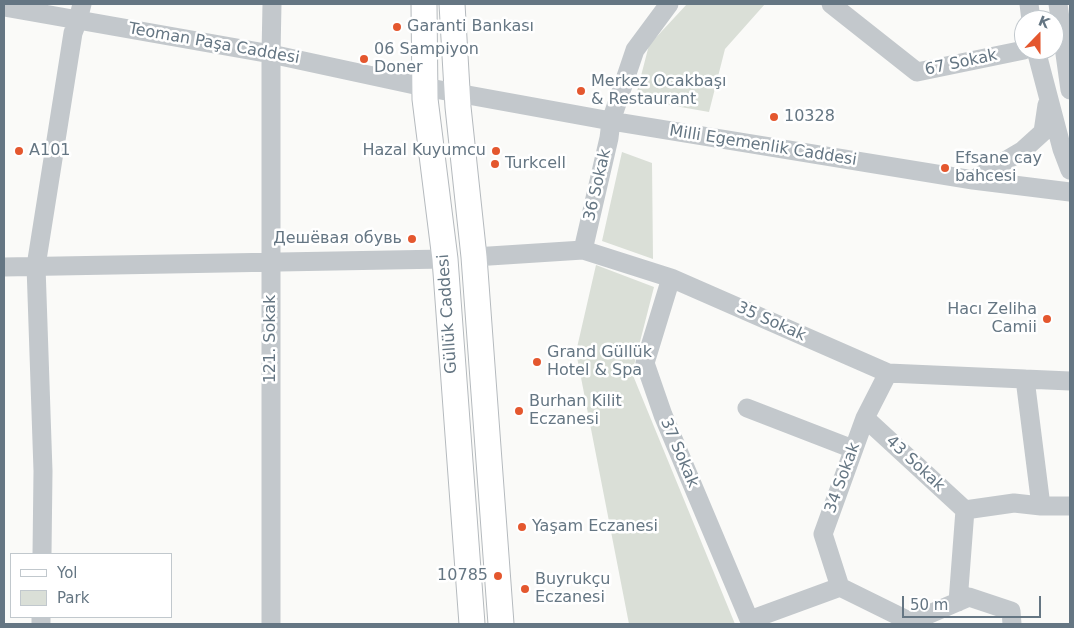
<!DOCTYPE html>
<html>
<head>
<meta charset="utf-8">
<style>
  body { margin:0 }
  #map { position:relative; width:1074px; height:628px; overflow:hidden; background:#fafaf8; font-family:"DejaVu Sans",sans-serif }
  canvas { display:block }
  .frame { position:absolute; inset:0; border:5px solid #657683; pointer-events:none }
  .legend { position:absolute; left:10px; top:553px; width:162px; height:65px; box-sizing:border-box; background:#fff; border:1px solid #c1c8cd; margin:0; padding:6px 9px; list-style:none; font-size:15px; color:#657683 }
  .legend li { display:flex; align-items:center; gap:10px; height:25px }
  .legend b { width:25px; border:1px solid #c1c8cd }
  .north { position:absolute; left:1014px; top:10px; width:50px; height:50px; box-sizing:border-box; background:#fff; border:1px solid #c1c8cd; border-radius:50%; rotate:22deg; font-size:14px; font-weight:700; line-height:20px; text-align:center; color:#657683 }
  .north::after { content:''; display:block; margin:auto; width:18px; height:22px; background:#e4572e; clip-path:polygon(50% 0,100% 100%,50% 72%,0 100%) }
  .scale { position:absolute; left:902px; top:596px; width:139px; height:22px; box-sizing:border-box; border:2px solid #657683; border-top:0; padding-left:6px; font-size:15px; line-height:18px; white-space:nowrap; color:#657683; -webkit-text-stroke:4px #fff; paint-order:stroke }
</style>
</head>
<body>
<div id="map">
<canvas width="1074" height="628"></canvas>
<div class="frame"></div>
<ul class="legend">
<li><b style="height:6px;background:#fff"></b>Yol</li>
<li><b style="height:14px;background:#dadfd7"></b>Park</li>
</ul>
<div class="north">K</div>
<div class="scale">50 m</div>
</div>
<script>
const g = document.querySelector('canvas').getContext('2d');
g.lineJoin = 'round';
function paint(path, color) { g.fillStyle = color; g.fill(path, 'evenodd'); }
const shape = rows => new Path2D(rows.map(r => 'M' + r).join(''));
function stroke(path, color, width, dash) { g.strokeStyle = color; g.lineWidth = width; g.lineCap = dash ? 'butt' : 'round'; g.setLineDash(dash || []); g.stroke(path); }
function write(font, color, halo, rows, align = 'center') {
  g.font = font + ' "DejaVu Sans",sans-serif'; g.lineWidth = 5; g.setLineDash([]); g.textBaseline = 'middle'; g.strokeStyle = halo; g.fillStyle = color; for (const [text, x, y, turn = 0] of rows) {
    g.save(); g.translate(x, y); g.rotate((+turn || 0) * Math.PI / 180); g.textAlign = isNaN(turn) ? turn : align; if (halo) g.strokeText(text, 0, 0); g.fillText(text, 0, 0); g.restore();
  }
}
const green = shape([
  [687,4,765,4,725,49,709,112,635,99,649,45],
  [622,152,652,163,653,259,602,241],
  [596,265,654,287,632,373,735,624,629,624,576,352]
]);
const minor = shape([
  [831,4,917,72,1024,50],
  [1029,4,1031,20],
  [1058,4,1070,90],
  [4,7,271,54,424,87,611,121,973,180,1070,192],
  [1036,50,1062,149,1070,170],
  [973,180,1022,151,1043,132,1047,105],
  [583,250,609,138,611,121,635,50,669,4],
  [474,257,583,250,671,278,888,373,1070,381],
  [4,267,445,259],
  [671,278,645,363,663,415,751,624],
  [747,408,853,449],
  [865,418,965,510],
  [1041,506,1070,506],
  [42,554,43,471,36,266,73,33,78,20,82,4],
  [840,587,823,534,865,418,888,373],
  [958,602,965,510,1014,503,1041,506,1025,379],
  [750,620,840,587,911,622,911,624],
  [911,622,969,597,1011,611,1012,624],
  [41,624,41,617],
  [271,624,271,54,272,4]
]);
const major = shape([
  [424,4,425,99,445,259,472,624],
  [452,4,458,107,474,257,501,624]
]);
const markers = [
  [397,27,5,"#e4572e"],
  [364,59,5,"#e4572e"],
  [581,91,5,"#e4572e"],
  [774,117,5,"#e4572e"],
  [19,151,5,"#e4572e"],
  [496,151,5,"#e4572e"],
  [495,164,5,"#e4572e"],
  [945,168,5,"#e4572e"],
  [412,239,5,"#e4572e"],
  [1047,319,5,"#e4572e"],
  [537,362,5,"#e4572e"],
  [519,411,5,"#e4572e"],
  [522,527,5,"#e4572e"],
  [498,576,5,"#e4572e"],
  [525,589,5,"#e4572e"]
];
const poiNames = [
  ["Garanti Bankası",407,27],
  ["06 Sampiyon",374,50],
  ["Doner",374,68],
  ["Merkez Ocakbaşı",591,82],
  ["& Restaurant",591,100],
  ["10328",784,117],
  ["A101",29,151],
  ["Hazal Kuyumcu",486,151,"right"],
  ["Efsane cay",955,159],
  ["bahcesi",955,177],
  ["Turkcell",505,164],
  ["Дешёвая обувь",402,239,"right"],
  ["Hacı Zeliha",1037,310,"right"],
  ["Camii",1037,328,"right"],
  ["Grand Güllük",547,353],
  ["Hotel & Spa",547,371],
  ["Burhan Kilit",529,402],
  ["Eczanesi",529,420],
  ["Yaşam Eczanesi",532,527],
  ["10785",488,576,"right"],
  ["Buyrukçu",535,580],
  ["Eczanesi",535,598]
];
const streetNames = [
  ["Teoman Paşa Caddesi",214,44,10],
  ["67 Sokak",961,63,-12],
  ["Milli Egemenlik Caddesi",763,146,9],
  ["36 Sokak",598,185,-77],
  ["Güllük Caddesi",448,314,-94],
  ["35 Sokak",771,322,24],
  ["121. Sokak",271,339,-90],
  ["37 Sokak",679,453,67],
  ["43 Sokak",915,464,43],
  ["34 Sokak",843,478,-70]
];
paint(green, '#dadfd7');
stroke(major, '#b5babe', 27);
stroke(minor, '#c3c8cc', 19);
stroke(major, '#fff', 25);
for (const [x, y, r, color] of markers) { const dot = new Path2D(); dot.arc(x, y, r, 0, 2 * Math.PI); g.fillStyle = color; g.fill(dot); stroke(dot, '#fff', 2); }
write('16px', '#657683', '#fff', poiNames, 'left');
write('16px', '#657683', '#fff', streetNames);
</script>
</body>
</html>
